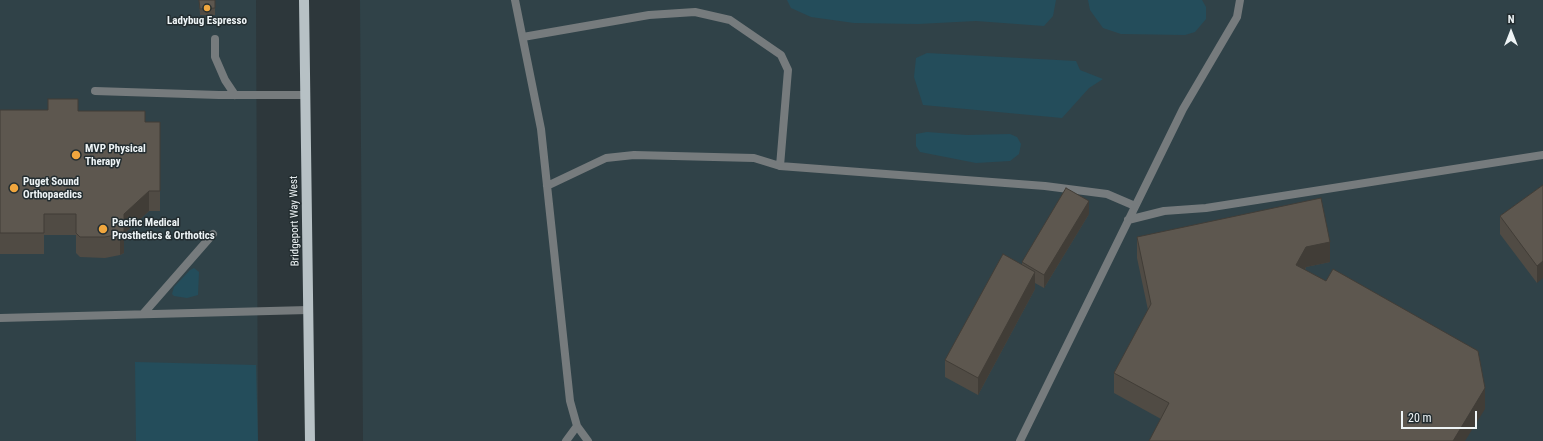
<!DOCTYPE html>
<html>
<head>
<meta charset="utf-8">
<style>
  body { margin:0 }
  #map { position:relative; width:1543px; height:441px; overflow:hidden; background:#2d373b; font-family:"Roboto Condensed",sans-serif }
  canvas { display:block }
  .north { position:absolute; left:1491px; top:12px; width:40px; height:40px; -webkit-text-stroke:3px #232d30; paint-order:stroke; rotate:0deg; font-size:11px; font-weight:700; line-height:16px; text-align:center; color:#eef4f6 }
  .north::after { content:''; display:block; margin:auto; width:14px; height:18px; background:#eef4f6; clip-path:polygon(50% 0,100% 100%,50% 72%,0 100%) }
  .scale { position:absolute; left:1401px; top:411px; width:76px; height:18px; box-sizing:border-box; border:2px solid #eef4f6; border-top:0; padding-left:5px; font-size:12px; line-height:14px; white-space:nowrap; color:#eef4f6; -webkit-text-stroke:3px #232d30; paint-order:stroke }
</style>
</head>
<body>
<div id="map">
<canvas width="1543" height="441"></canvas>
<div class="north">N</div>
<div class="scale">20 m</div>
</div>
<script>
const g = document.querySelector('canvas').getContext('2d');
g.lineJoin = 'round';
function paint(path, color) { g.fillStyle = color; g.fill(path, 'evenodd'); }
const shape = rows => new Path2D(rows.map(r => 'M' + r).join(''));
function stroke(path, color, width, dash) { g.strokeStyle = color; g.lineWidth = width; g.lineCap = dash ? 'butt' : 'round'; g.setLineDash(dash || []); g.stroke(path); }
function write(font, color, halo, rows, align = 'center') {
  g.font = font + ' "Roboto Condensed",sans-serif'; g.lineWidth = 3; g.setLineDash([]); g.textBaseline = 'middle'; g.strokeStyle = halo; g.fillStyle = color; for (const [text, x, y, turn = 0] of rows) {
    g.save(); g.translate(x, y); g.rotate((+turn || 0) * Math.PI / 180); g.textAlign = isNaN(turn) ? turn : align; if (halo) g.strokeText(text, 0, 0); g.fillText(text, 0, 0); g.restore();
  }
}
const built = shape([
  [0,0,256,0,258,441,0,441],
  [360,0,1543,0,1543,441,363,441]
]);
const green = shape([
  [787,0,1056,0,1053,16,1044,26,976,21,918,24,854,23,811,17,791,8],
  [1088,0,1202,0,1206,7,1206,19,1195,32,1185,35,1121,34,1103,28,1090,10],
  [927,53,1076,61,1080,70,1103,79,1089,88,1062,118,923,105,914,77,916,58],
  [927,132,967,135,1010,134,1017,137,1021,144,1019,154,1010,161,976,163,920,152,916,146,916,134],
  [194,268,199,272,198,295,187,298,174,296,172,294,174,287,190,270],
  [135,362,256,365,258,441,136,441]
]);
const lane = shape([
  [515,0,541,129,570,401,577,426,588,441],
  [523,37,649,15,695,12,730,20,781,55,788,70,780,166],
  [215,39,215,57,225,80,235,95],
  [95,91,219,95,305,95],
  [547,186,606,158,634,155,754,158,780,166,1045,186,1107,194,1135,206],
  [1128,220,1164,211,1206,208,1543,155],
  [143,314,213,234],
  [0,318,308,310],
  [566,441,577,426],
  [1020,441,1183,109,1237,17,1240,0]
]);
const primary = shape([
  [304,0,310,441]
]);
const wall = shape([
  [199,0,215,0,215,15,200,15],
  [0,110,78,111,145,122,160,122,160,211,149,211,124,234,124,253,120,255,105,258,80,257,76,253,76,235,44,235,44,254,0,254],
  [1543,185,1537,283,1500,234,1500,216],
  [1089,214,1044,288,1035,283,1035,289,978,395,945,377,945,360,1022,264,1022,262],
  [1137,237,1330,262,1306,267,1305,270,1485,409,1161,419,1114,393,1114,373,1148,310,1137,258]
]);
const shadedWall = shape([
  [149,191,149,211,124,234,124,253,120,255,120,234,124,214],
  [1089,201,1089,214,1044,288,1044,275],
  [1330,242,1330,262,1306,267,1296,286,1296,265,1306,247],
  [1543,261,1543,278,1537,283,1537,266],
  [1035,272,1035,289,978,395,978,378],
  [1485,388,1485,409,1465,441,1453,441]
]);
const building = shape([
  [199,0,215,0,215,8,200,9,199,0],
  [48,99,78,99,78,111,145,111,145,122,160,122,160,191,149,191,124,214,124,233,120,234,105,237,80,237,76,233,76,214,44,214,44,233,0,233,0,110,48,110,48,99],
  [1543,185,1543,261,1537,266,1500,216,1543,185],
  [1066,188,1089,201,1044,275,1022,262,1066,188],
  [1321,198,1330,242,1306,247,1296,265,1326,281,1333,269,1478,351,1485,388,1453,441,1149,441,1169,403,1114,373,1151,304,1137,237,1321,198],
  [1003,254,1035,272,978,378,945,360,1003,254]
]);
const markers = [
  [207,8,4,"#f0a63e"],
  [76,155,5,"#f0a63e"],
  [14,188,5,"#f0a63e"],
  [103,229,5,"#f0a63e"]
];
const poiNames = [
  ["Ladybug Espresso",207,21,"center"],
  ["MVP Physical",85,149],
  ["Therapy",85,162],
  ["Puget Sound",23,182],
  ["Orthopaedics",23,195],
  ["Pacific Medical",112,223],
  ["Prosthetics & Orthotics",112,236]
];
const streetNames = [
  ["Bridgeport Way West",295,221,-91]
];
paint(built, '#304248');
paint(green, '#244d5b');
stroke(lane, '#767b7d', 8);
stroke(primary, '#b7c1c5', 10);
paint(wall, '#504b44');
paint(shadedWall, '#413d37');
paint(building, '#5d574f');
stroke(building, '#413d37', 1);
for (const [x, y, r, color] of markers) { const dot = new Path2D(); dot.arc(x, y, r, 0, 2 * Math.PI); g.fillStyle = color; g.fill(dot); stroke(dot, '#232d30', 1.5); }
write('bold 11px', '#eef4f6', '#232d30', poiNames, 'left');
write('11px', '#eef4f6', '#232d30', streetNames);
</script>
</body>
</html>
